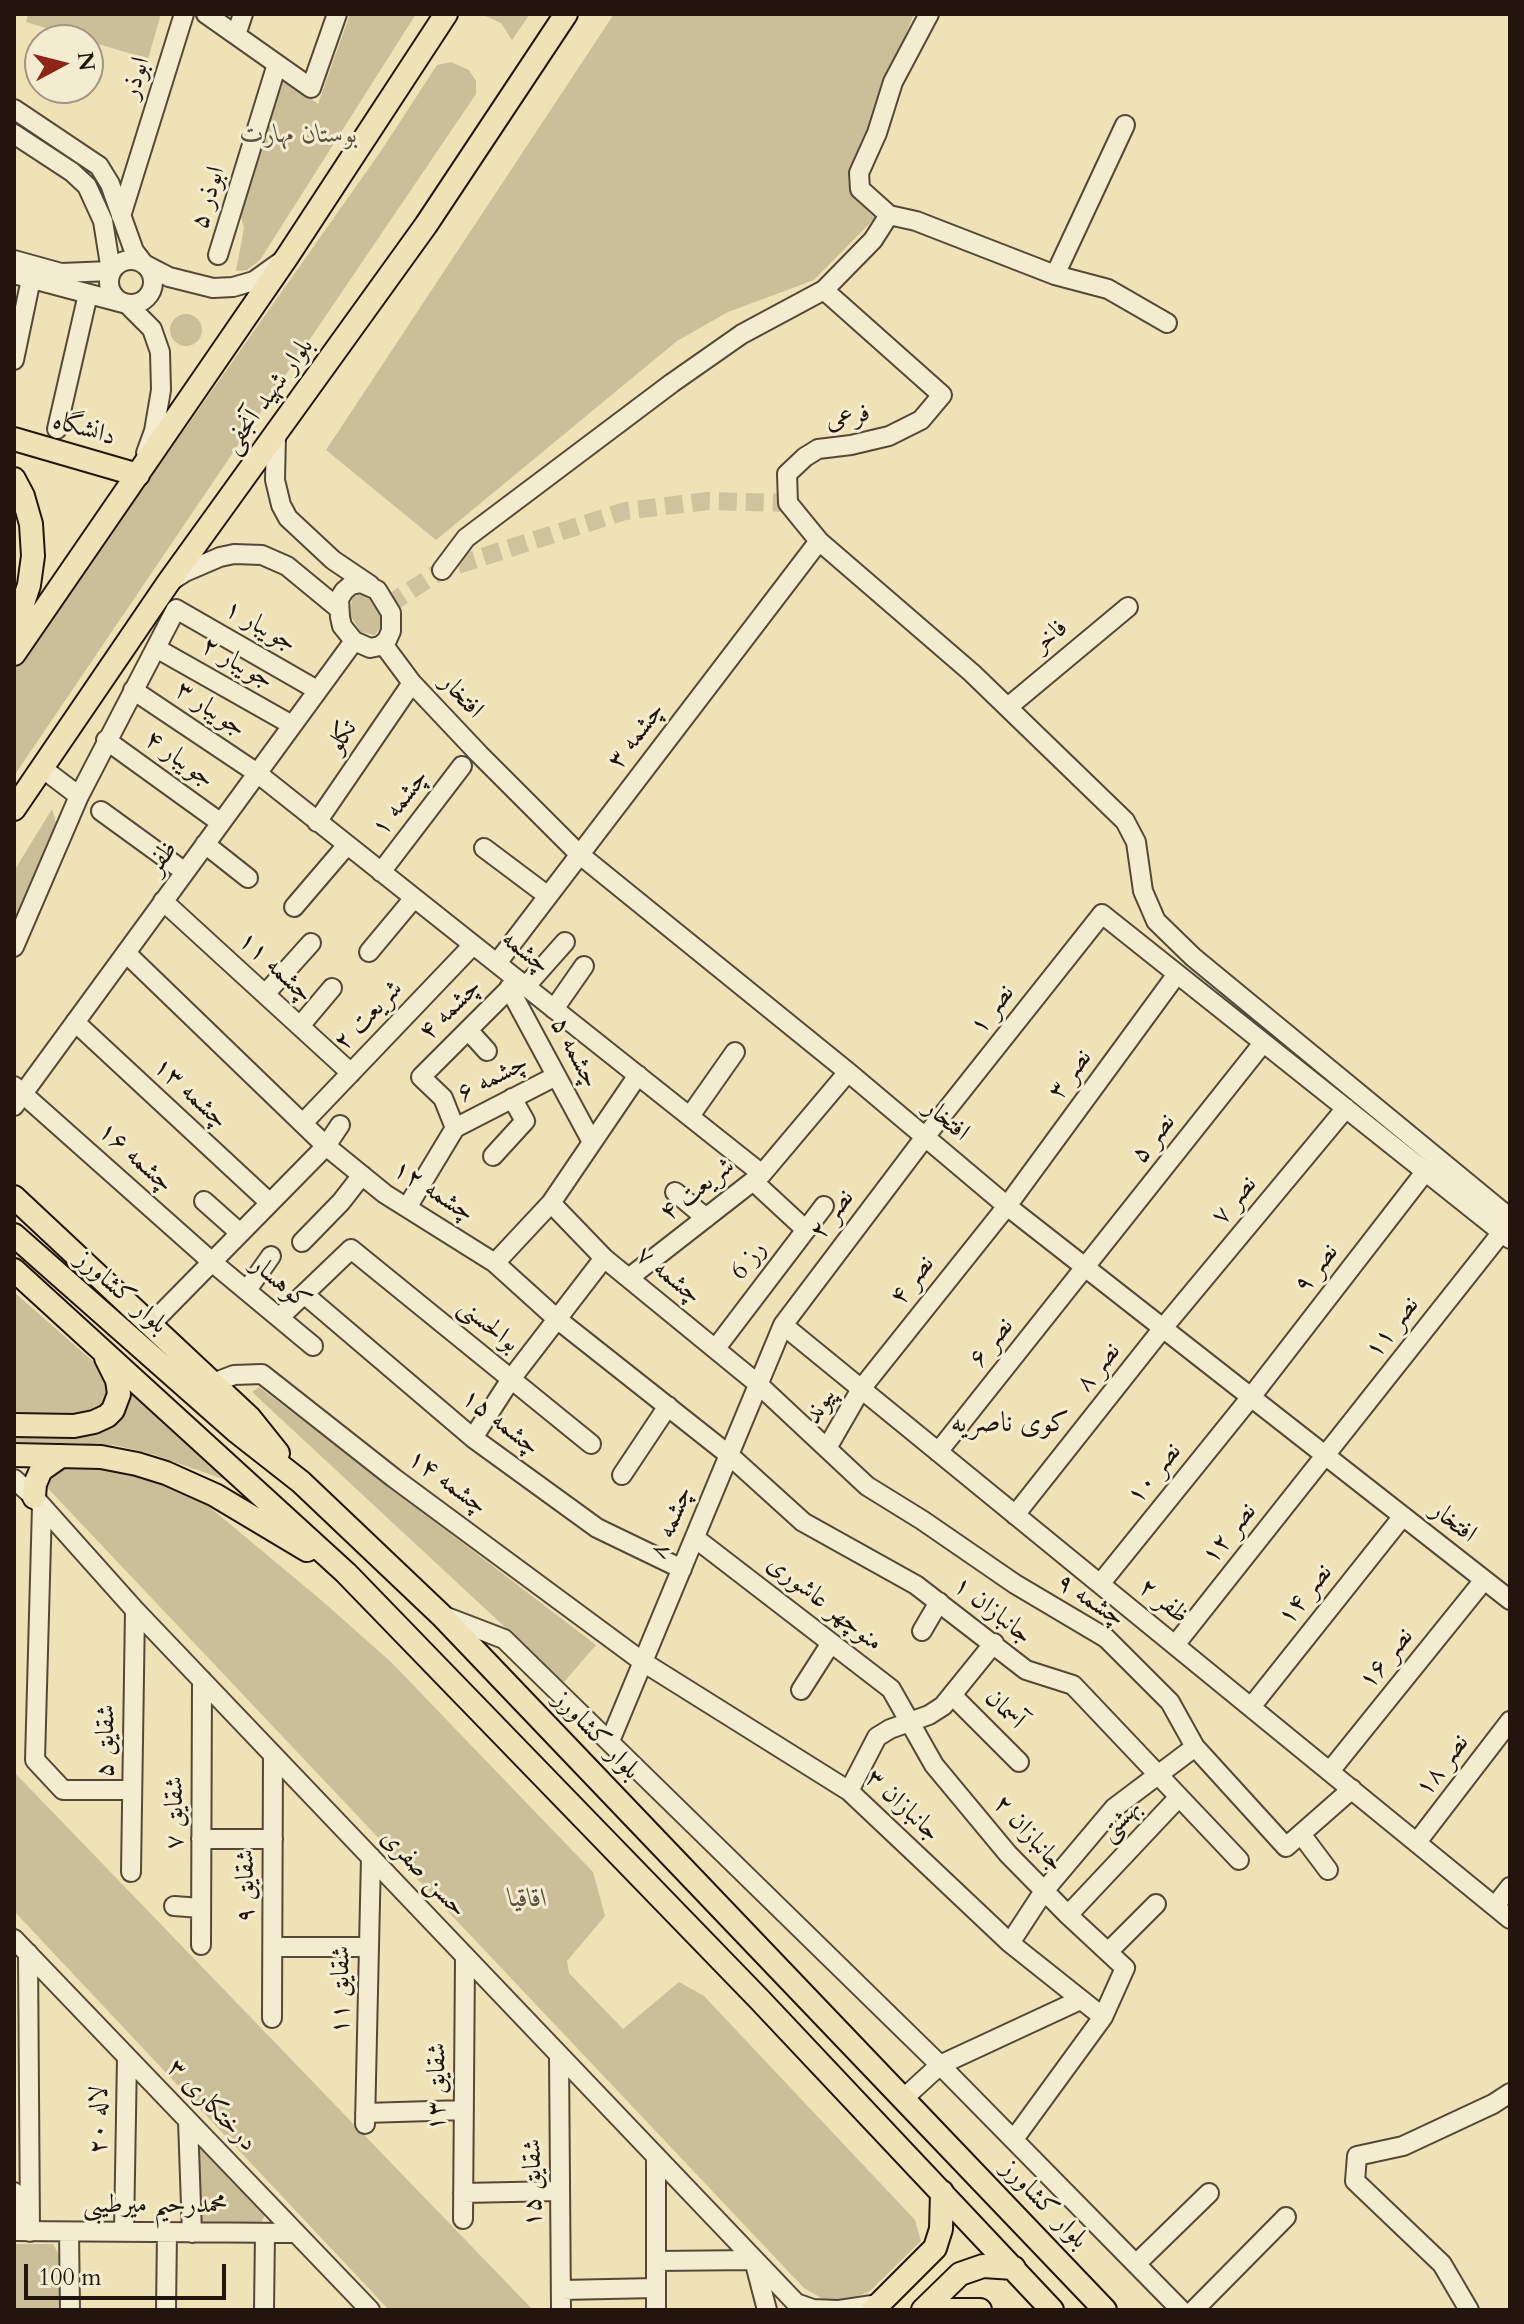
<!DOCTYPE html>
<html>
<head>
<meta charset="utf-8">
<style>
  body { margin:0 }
  #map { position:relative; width:1524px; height:2324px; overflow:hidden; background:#eee2b6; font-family:Cardo,serif }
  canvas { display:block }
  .frame { position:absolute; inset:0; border:16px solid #21150e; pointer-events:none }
  .north { position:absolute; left:24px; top:24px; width:80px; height:80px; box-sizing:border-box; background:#f4ecd0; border:2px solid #a09682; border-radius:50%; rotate:83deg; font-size:22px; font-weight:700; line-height:32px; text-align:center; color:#21150e }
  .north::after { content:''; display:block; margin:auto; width:28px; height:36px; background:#8f2418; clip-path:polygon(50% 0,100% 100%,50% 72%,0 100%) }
  .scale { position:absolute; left:24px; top:2264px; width:202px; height:36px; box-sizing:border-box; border:4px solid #21150e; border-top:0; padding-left:10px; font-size:24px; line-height:28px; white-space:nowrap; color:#21150e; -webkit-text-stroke:6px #f4ecd0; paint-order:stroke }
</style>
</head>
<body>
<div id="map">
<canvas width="1524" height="2324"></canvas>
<div class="frame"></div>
<div class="north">N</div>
<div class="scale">100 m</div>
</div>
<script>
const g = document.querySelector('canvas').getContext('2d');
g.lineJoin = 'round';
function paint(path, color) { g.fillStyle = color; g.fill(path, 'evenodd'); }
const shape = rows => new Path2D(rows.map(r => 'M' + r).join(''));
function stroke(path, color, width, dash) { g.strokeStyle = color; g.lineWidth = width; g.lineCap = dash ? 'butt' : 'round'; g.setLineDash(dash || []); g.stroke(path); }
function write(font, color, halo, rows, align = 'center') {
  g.font = font + ' Cardo,Amiri,serif'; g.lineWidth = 6; g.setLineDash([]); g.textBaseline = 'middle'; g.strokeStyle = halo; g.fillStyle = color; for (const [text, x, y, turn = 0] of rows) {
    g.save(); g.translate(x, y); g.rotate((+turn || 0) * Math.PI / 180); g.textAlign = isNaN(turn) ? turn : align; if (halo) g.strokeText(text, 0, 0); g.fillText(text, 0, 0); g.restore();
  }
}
const green = shape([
  [28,14,161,14,148,59,26,22],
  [350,14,416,14,260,260,247,270,236,271,244,228,240,213,282,78,318,104],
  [481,14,530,14,512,40,501,23],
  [614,14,914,14,850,171,852,194,875,218,814,280,728,312,677,341,436,540,326,450],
  [451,62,469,70,476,81,476,94,14,776,14,671,381,151,437,65],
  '170 330a16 16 0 1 1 32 0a16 16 0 1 1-32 0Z',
  [360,594,370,599,380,616,380,628,375,635,361,632,350,615,352,598],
  [52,809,57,826,14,925,14,871],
  [14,1292,96,1364,107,1378,111,1392,107,1405,79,1417,14,1415],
  [129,1386,237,1484,152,1454,114,1445,59,1443,15,1449,14,1434,50,1438,75,1437,105,1429,122,1417,128,1404],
  [259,1387,596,1645,564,1682,252,1392],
  [70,1468,125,1471,186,1490,206,1504,321,1600,391,1662,593,1872,605,1916,567,1961,569,1973,623,2029,679,1982,704,1996,915,2220,921,2241,870,2291,861,2295,836,2300,823,2299,804,2288,40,1480,58,1470],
  [14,1772,533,2310,389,2310,14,1911],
  [199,2142,265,2215,260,2225,199,2226],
  [14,2244,53,2244,60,2257,60,2310,14,2310]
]);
const minorTunnel = shape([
  [388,605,442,570,625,511,708,501,788,503]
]);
const minor = shape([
  [206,14,311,88,337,14],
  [236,35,243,14],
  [14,109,99,166,110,184,134,251,144,264,169,277,213,288,233,287,254,281,279,263],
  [14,134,72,172,87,186,103,221,111,271,61,273,14,260],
  [889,215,916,221,1055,275,1108,289,1167,323],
  [121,216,184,14],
  [218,255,277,64],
  '109 282a22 22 0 1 1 44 0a22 22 0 1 1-44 0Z',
  [14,274,127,304,152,329,160,352,161,390,154,431,146,453],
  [1055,275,1125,125],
  [824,290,942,395,921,420,889,436,851,445,818,449,805,457,787,474,788,503,819,541,972,673,1125,821,1136,842,1143,891,1156,921,1193,957,1510,1218],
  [14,360,31,279],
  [57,429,88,294],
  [276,435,275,480,281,505,288,518,333,560,370,585],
  [442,570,466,538,672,383,742,334,824,290,873,240,889,215,860,189,859,173,877,133,893,82,929,14],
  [171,581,185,572,220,557,234,554,262,555,287,566,338,608],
  [361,583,377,590,391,613,391,631,387,640,380,646,370,648,354,641,342,626,340,617,339,599,344,591,351,585,361,583],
  [383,644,412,683,479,754,579,854,848,1072,1007,1206,1510,1600],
  [156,648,292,725],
  [133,690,257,773,762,1174],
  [1008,707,1128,607],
  [106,740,221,823],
  [42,768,79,796],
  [101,811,185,872],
  [317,822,412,683],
  [205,844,248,878],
  [484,848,548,896],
  [381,872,462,766],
  [163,901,351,1073],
  [294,907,347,845],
  [14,947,79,796,176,609,317,690],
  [369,952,414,898],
  [126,953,326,1146,385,1194,495,1263,557,1319,729,1455,803,1522,916,1585,1026,1670,1073,1685,1239,1860],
  [497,963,819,541],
  [526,986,565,942],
  [509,988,592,1142],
  [266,993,311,943],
  [554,1009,584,966],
  [75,1022,270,1203],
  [300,1026,332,988],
  [468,1030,487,1051],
  [14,1086,212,1262,313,1346],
  [14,1106,354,641],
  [690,1116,735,1052],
  [303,1123,473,945],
  [455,1128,443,1098,421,1077,518,980],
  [455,1128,556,1076],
  [493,1156,525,1121,512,1098],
  [753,1181,806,1230],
  [675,1192,706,1218],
  [204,1201,240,1233],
  [551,1203,604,1258,758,1384,867,1486,922,1520,1015,1584,1106,1638,1170,1702,1195,1747,1286,1847,1352,1789],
  [408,1206,455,1128],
  [302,1242,341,1202,362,1175],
  [495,1263,551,1203,638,1075],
  [630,1277,762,1174,848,1072],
  [247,1290,271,1256],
  [304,1294,473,1438,597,1528,682,1569],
  [280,1317,351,1249,591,1444],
  [150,1325,326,1146,340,1125],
  [783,1325,1510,1919],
  [716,1348,824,1206],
  [213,1383,234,1375,262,1374,394,1478,643,1662,849,1791,1010,1943,1103,2017],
  [473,1438,511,1379,604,1258],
  [827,1448,861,1389,1007,1206,1177,974],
  [938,1452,1263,1043],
  [622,1475,668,1406],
  [14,1479,34,1497,135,1610,796,2303,813,2309,837,2310],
  [42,1506,35,1760,63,1790,132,1790],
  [1015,1515,1163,1328,1346,1108],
  [695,1538,891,1689,934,1765,1008,1854,1068,1915,1125,1968,1103,2017,1014,2139],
  [1100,1584,1251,1397,1425,1172],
  [444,1616,504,1639,940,2065,1181,2310],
  [922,1631,939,1602],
  [1175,1645,1502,1232],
  [801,1690,831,1643],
  [952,1695,1019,1762],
  [1251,1707,1403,1516],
  [610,1741,783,1325,925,1137,1102,914,1510,1239],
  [1330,1771,1484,1580],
  [849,1791,877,1737,890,1729,929,1715,943,1706,994,1643],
  [1301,1834,1328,1870],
  [201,1839,273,1839],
  [1417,1842,1510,1721],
  [131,1872,135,1610],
  [174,1906,201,1908],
  [1495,1906,1510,1887],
  [1068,1915,1179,1797],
  [14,1939,370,2310],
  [1010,1943,1044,1891,1114,1808,1195,1747],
  [201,1945,202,1680],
  [273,1947,369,1947],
  [1108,1952,1156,1904],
  [28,1953,30,2232],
  [272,2018,273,1755],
  [559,2055,561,2310],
  [904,2098,940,2065,1080,2000],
  [365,2113,464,2110],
  [188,2121,192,2233],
  [365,2124,371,1857],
  [14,2192,26,2222],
  [463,2193,560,2191],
  [463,2219,465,1956],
  [14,2231,296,2233],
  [69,2232,70,2310],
  [124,2232,127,2057],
  [656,2261,754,2260,767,2310],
  [1136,2264,1209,2193],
  [561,2290,656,2288],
  [166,2310,167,2232],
  [264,2310,265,2233],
  [656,2310,656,2156],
  [839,2310,879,2304],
  [1194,2310,1286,2217],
  [1469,2310,1442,2264,1355,2181,1357,2156,1403,2146,1493,2104,1510,2093]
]);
const major = shape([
  [14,439,138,475],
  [14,479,23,496,31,524,33,556,29,585,14,631],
  [14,654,287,257,446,14],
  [14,809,168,583,426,225,566,14],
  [14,1197,250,1418,278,1453],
  [14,1235,236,1431,301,1482,441,1615,1105,2310],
  [14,1270,346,1573,759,1999,1052,2310],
  [14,1425,74,1426,94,1422,107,1416,113,1410,119,1394,117,1380,106,1358],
  [14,1455,101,1457,137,1464,166,1473,215,1495,307,1550],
  [34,1497,35,1484,41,1470,61,1456],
  [873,2310,935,2248,941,2229,942,2192],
  [923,2310,960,2274,983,2266,1014,2268],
  [952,2310,980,2310]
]);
const streetNames = [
  ["ابوذر",137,78,-73],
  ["ابوذر ۵",209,198,-73],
  ["بلوار شهید آنجفی",269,396,-54],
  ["فرعی",848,418,-11],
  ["دانشگاه",84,430,16],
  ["جویبار ۱",260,627,30],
  ["فاخر",1051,637,-40],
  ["جویبار ۲",237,664,30],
  ["افتخار",461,697,47],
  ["جویبار ۳",210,710,34],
  ["چشمه ۳",637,736,-53],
  ["تکلو",343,737,-56],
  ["جویبار ۴",179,760,36],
  ["چشمه ۱",401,803,-53],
  ["ظفر",163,858,-54],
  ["چشمه",525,953,38],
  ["چشمه ۱۱",275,968,43],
  ["چشمه ۴",451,1010,-45],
  ["نصر ۱",993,1010,-52],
  ["شریعت ۲",369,1016,-46],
  ["چشمه ۵",574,1053,62],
  ["نصر ۳",1071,1075,-54],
  ["چشمه ۶",493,1079,-27],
  ["چشمه ۱۳",190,1094,43],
  ["افتخار",946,1121,40],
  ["نصر ۵",1154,1139,-52],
  ["چشمه ۱۶",135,1158,42],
  ["شریعت ۴",698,1190,-38],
  ["چشمه ۱۲",433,1192,33],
  ["نصر ۷",1235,1201,-50],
  ["نصر ۲",833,1215,-53],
  ["رز 6",749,1261,-53],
  ["نصر ۹",1317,1269,-52],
  ["چشمه ۷",668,1276,39],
  ["نصر ۴",913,1281,-52],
  ["کوهسار",280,1284,40],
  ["بلوار کشاورز",121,1293,41],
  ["بوالحسنی",488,1326,39],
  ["نصر ۱۱",1393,1328,-52],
  ["نصر ۶",992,1343,-51],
  ["نصر ۸",1099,1368,-51],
  ["پیوند",821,1406,-60],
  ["چشمه ۱۵",500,1423,38],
  ["نصر ۱۰",1155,1474,-51],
  ["چشمه ۱۴",447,1483,36],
  ["چشمه ۸",672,1523,-68],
  ["افتخار",1453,1523,38],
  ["نصر ۱۲",1230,1534,-51],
  ["نصر ۱۴",1306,1595,-51],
  ["چشمه ۹",1090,1601,33],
  ["ظفر ۲",1163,1602,39],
  ["منوچهر عاشوری",824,1604,38],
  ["جانبازان ۱",992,1611,38],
  ["نصر ۱۶",1387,1659,-51],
  ["آسمان",1004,1710,45],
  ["بلوار کشاورز",596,1736,46],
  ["شقایق ۵",107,1741,-89],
  ["نصر ۱۸",1443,1766,-53],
  ["جانبازان ۳",902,1806,43],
  ["شقایق ۷",176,1813,-90],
  ["بهشتی",1121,1821,-47],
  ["جانبازان ۲",1028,1834,48],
  ["حسن صفری",423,1874,46],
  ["شقایق ۹",247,1886,-90],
  ["شقایق ۱۱",342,1990,-89],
  ["شقایق ۱۳",438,2087,-89],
  ["درختکاری ۳",211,2106,46],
  ["لاله ۲۰",100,2120,-89],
  ["شقایق ۱۵",534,2183,-90],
  ["بلوار کشاورز",1044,2205,46],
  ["محمدرحیم میرطیبی",155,2206]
];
const parkNames = [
  ["بوستان مهارت",299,136],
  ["اقاقیا",528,1900]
];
const neighbourhoodNames = [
  ["کوی ناصریه",1010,1425]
];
paint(green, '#cbbf99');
stroke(minorTunnel, '#cfc39d', 18, [18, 9]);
stroke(minor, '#544838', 22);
stroke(major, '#21150e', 26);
stroke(minor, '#f4ecd0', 18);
stroke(major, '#eee2b6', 22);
write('26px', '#21150e', '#f4ecd0', streetNames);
write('italic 26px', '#5c503f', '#f4ecd0', parkNames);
write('28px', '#21150e', '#f4ecd0', neighbourhoodNames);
</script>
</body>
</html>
